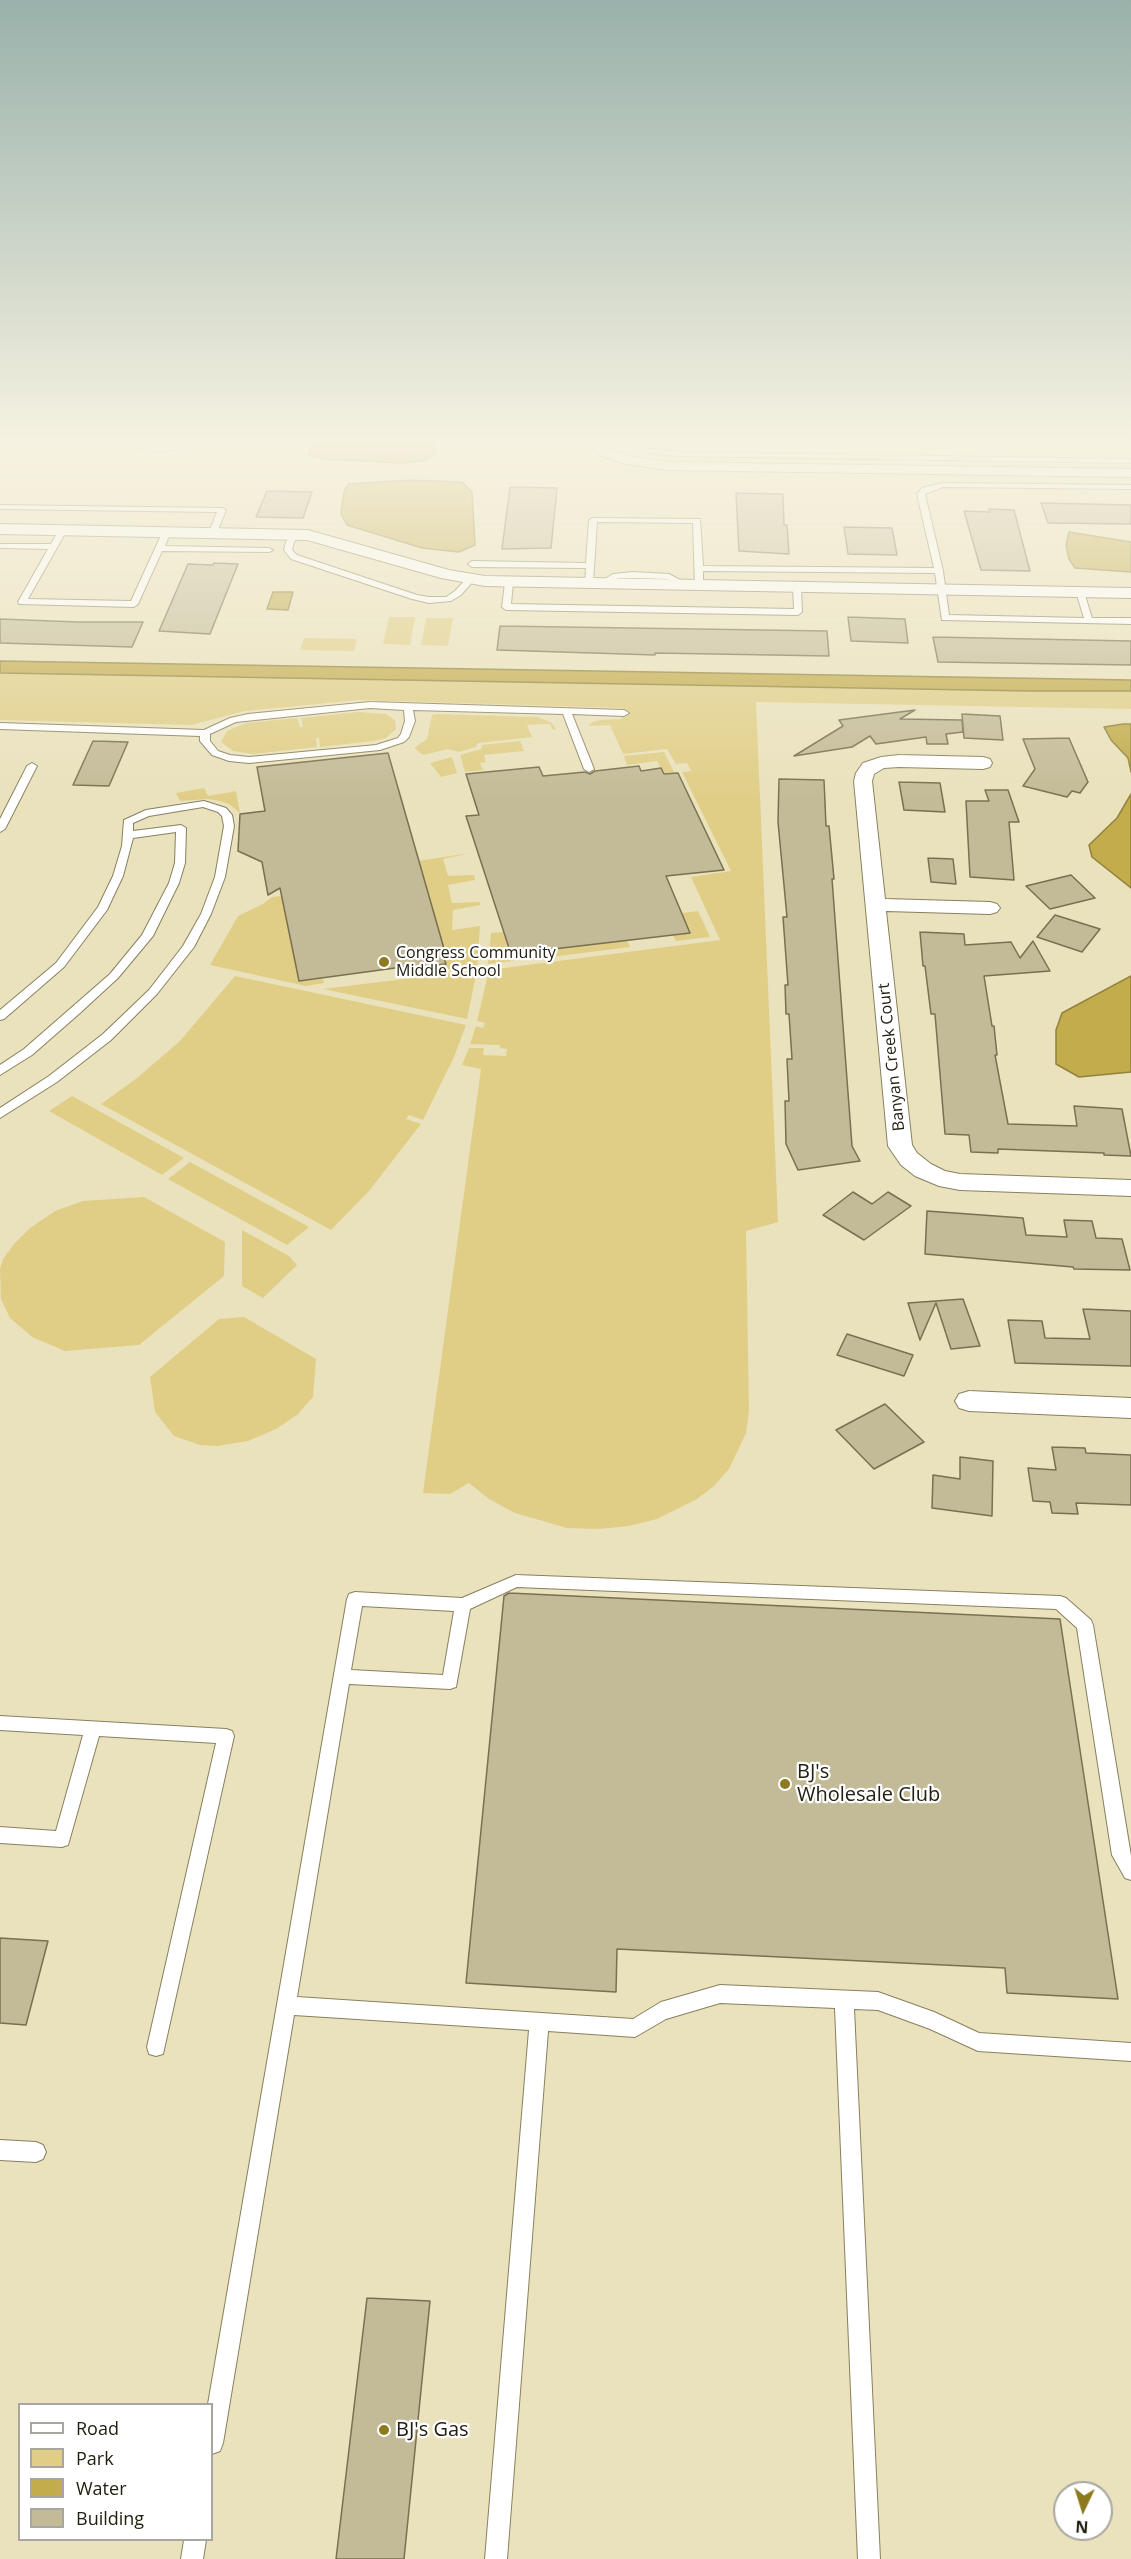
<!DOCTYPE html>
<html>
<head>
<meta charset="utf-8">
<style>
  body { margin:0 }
  #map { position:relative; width:1131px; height:2559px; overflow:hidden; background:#eae2bd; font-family:"Open Sans",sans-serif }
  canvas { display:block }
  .legend { position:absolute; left:18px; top:2403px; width:195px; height:138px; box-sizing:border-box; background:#fff; border:2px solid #a7a6a0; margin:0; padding:8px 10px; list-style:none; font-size:18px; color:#232012 }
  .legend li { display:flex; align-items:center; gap:12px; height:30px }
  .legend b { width:30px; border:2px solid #a7a6a0 }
  .north { position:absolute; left:1053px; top:2481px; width:60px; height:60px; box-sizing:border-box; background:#fff; border:2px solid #a7a6a0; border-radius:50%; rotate:184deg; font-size:16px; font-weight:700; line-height:24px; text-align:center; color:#232012 }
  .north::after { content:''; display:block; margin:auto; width:21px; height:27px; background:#8d791e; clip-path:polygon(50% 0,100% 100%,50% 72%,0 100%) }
</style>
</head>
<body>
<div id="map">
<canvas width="1131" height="2559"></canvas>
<ul class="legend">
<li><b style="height:8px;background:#fff"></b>Road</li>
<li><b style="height:16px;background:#e0ce87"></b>Park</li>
<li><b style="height:16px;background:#c2ac4c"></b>Water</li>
<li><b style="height:16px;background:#c3bb97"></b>Building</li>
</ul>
<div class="north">N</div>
</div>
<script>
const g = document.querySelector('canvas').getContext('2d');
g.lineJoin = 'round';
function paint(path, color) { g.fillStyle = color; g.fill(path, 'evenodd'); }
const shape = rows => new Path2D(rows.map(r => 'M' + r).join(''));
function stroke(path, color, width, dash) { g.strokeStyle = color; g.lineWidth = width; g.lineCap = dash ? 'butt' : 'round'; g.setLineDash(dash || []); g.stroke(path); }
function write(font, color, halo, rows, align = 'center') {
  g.font = font + ' "Open Sans",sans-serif'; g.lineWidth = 4.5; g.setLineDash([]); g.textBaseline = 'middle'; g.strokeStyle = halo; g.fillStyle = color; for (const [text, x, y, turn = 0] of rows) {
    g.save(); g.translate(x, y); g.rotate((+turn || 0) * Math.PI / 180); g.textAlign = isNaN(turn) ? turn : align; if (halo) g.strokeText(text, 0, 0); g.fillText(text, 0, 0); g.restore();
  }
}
const green = shape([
  [389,617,415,617,410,645,383,644],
  [426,618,453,618,448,646,421,645],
  [304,638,357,639,354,651,300,650],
  [0,673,1029,691,1131,691,1131,709,756,702,778,1222,746,1231,749,1411,746,1433,729,1469,714,1486,697,1499,657,1519,629,1526,599,1529,567,1528,515,1513,489,1499,469,1483,450,1494,423,1493,481,1069,462,1065,469,1048,484,1048,483,1055,506,1056,507,1049,500,1048,500,1045,470,1044,476,1026,483,1028,485,1023,477,1021,489,970,720,940,691,877,731,871,682,772,691,771,687,763,676,764,667,749,623,754,610,725,589,726,591,723,600,720,622,719,623,708,360,700,245,711,191,725,0,720],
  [358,712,386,714,395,720,396,729,386,738,373,741,320,747,319,738,316,738,317,747,253,754,233,751,221,742,227,731,246,723,297,718,300,727,303,727,301,718],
  [436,714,538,717,552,723,556,729,553,730,550,724,527,725,532,737,478,743,476,747,459,752,448,749,423,755,414,748,427,739,432,715],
  [520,741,524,751,484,755,486,762,480,763,483,770,465,772,460,755,481,749,482,745],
  [664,752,674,772,678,773,664,774,657,761,627,765,624,756],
  [452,757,457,773,441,777,430,763],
  [204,788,208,796,236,791,240,813,229,804,220,801,208,799,180,801,176,793],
  [470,853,443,859,448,876,474,875,475,880,448,885,452,903,480,902,480,905,453,910,452,930,480,926,477,966,422,972,421,967,445,963,442,952,445,952,418,861],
  [281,896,299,981,323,979,324,983,306,986,210,965,238,916,263,904,272,897],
  [698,911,710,937,676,941,673,935,690,932,681,913],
  [504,932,513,961,488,964,491,933],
  [627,940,630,947,527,960,525,953],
  [477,970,467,1019,323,989],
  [235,976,466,1025,454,1057,423,1120,409,1115,406,1119,421,1124,369,1191,331,1230,101,1104,137,1078,180,1041],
  [72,1096,184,1158,162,1175,49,1111],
  [190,1162,309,1227,287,1245,168,1179],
  [144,1197,225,1242,224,1276,139,1345,65,1351,32,1337,10,1318,1,1299,0,1269,3,1259,14,1244,30,1228,55,1211,83,1201],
  [242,1230,289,1256,297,1265,263,1298,242,1286],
  [244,1317,316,1359,313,1397,297,1415,276,1429,248,1441,218,1446,200,1445,174,1436,155,1412,150,1377,219,1319]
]);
const water = shape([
  [310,443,436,443,434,454,426,460,403,463,323,459,309,455,310,443],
  [410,480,462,482,472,492,475,545,459,552,422,548,347,525,341,514,344,491,349,484,410,480],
  [1069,532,1131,542,1131,572,1075,568,1069,559,1066,545,1069,532],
  [273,592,293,592,288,610,267,609,273,592],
  [0,661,1131,680,1131,691,1029,691,0,673,0,661],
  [1123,724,1131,724,1131,772,1128,758,1111,740,1104,727,1123,724],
  [1131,794,1131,888,1092,857,1089,845,1117,818,1131,794],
  [1131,976,1131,1072,1079,1077,1056,1064,1056,1030,1062,1013,1131,976]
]);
const building = shape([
  [510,487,557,488,551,548,502,549,510,487],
  [267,491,312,492,303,518,256,517,267,491],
  [736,493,783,494,784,525,787,525,789,554,739,551,736,493],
  [1041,503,1131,505,1131,524,1048,523,1041,503],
  [989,509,1014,510,1030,571,981,570,964,511,990,512,989,509],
  [844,527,892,528,897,555,848,554,844,527],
  [214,563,238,564,210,634,159,631,188,564,213,565,214,563],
  [848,617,905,619,908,643,851,641,848,617],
  [0,619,78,622,143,622,132,647,0,643,0,619],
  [500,626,827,631,829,656,655,653,655,655,497,650,500,626],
  [933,637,1131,641,1131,665,938,662,933,637],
  [915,710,900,719,962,720,963,732,946,734,948,744,927,744,926,737,876,744,870,736,852,747,794,756,843,726,839,720,915,710],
  [962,714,1000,716,1003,740,964,738,962,714],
  [1069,738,1088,782,1080,793,1072,791,1067,797,1023,786,1035,769,1023,739,1069,738],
  [93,741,128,742,109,786,73,785,93,741],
  [388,753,445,952,442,952,446,964,411,968,410,966,299,981,280,888,268,895,262,862,238,851,240,814,265,811,257,767,388,753],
  [639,766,641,771,661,768,664,774,678,773,724,870,666,876,690,933,511,954,466,816,479,815,466,774,539,767,543,776,585,772,590,774,595,771,639,766],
  [779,779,824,780,826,826,829,826,834,879,832,879,852,1146,860,1161,798,1170,786,1144,785,1101,789,1101,787,1059,792,1059,789,1014,786,1014,785,985,788,985,783,917,787,917,778,822,779,779],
  [899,782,940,783,945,812,904,810,899,782],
  [985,790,1008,790,1019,822,1009,822,1014,880,970,877,966,801,989,801,985,790],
  [928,858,953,859,956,884,931,882,928,858],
  [1071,875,1095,898,1050,909,1026,886,1071,875],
  [1055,915,1100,929,1082,952,1037,937,1055,915],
  [920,932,964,934,965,945,1011,942,1020,958,1033,941,1050,971,984,976,992,1026,994,1026,997,1055,995,1055,1008,1124,1077,1126,1074,1106,1122,1109,1131,1156,1104,1155,1104,1153,998,1149,998,1153,971,1152,969,1135,945,1134,935,1014,931,1014,925,966,923,966,920,932],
  [853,1192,872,1204,888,1192,911,1206,864,1240,823,1215,853,1192],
  [927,1211,1023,1218,1026,1235,1067,1237,1064,1220,1092,1221,1096,1238,1122,1239,1130,1270,1074,1269,1073,1267,925,1254,927,1211],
  [963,1299,980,1346,951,1349,936,1303,920,1340,908,1303,963,1299],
  [1083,1309,1131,1311,1131,1366,1015,1363,1008,1320,1042,1321,1045,1338,1090,1339,1083,1309],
  [847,1334,913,1355,904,1376,837,1355,847,1334],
  [885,1404,924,1442,874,1469,836,1430,885,1404],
  [1052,1447,1085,1448,1086,1453,1131,1455,1131,1505,1076,1503,1078,1514,1052,1513,1050,1502,1033,1501,1028,1468,1056,1470,1052,1447],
  [960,1457,993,1461,992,1516,932,1508,933,1475,960,1479,960,1457],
  [509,1593,1060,1619,1118,1999,1007,1993,1005,1968,617,1949,616,1992,466,1983,504,1596,509,1593],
  [0,1938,48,1941,26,2025,0,2023,0,1938],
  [367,2298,430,2301,404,2559,336,2559,367,2298]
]);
const service = shape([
  [628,443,637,443,650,449,680,452,1131,459,1131,463,680,456,645,453,628,443],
  [943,483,1131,485,1131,489,943,487,925,494,943,571,949,615,1084,618,1076,592,1080,589,1084,592,1092,618,1131,618,1131,624,942,620,935,573,703,571,703,585,699,588,695,585,693,523,597,522,593,583,589,586,585,583,586,568,472,567,468,564,472,561,586,563,589,520,593,518,700,519,703,566,934,568,917,494,922,488,943,483],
  [0,505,222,508,226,510,217,532,213,534,209,532,217,512,0,509,0,505],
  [60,528,67,530,28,599,131,601,163,531,167,529,171,531,165,546,269,548,273,550,269,552,162,551,138,604,134,607,19,604,18,602,48,549,0,548,0,544,51,544,60,528],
  [293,532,300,534,294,542,292,550,297,555,417,595,429,597,446,597,455,591,467,578,474,580,461,595,451,601,429,603,412,599,291,559,284,550,286,542,293,532],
  [633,572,669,574,689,585,685,588,667,579,633,578,618,578,601,587,597,584,613,574,633,572],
  [509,580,513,583,511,604,794,609,793,587,797,584,801,587,802,612,798,615,506,610,502,607,505,583,509,580],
  [370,702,624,710,629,713,624,716,572,714,594,769,589,772,584,769,563,714,413,710,415,721,409,737,404,742,380,750,249,763,229,761,212,755,200,741,200,736,0,729,0,723,204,730,230,718,248,714,370,702],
  [370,708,404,710,405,721,401,734,398,738,376,745,249,757,230,755,218,751,210,741,210,734,236,722,370,708],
  [32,763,37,766,5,829,0,832,0,819,27,766,32,763],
  [204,801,226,808,232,815,234,826,225,877,211,914,194,947,157,994,111,1040,57,1082,0,1118,0,1108,49,1076,103,1034,149,990,183,946,201,914,215,877,224,826,222,816,218,812,203,807,149,816,133,823,133,831,181,825,186,828,185,863,179,883,153,936,118,978,80,1013,32,1055,0,1075,0,1065,24,1049,110,974,142,935,169,883,175,863,176,832,133,838,123,876,107,910,64,967,4,1019,0,1020,0,1010,56,963,98,907,113,876,122,846,124,820,146,810,204,801],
  [516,1575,1060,1596,1066,1598,1091,1620,1093,1625,1131,1856,1131,1880,1125,1878,1112,1855,1077,1628,1056,1609,517,1587,470,1609,456,1687,450,1689,349,1684,297,1997,633,2019,661,2002,720,1985,878,1992,934,2012,979,2033,1131,2043,1131,2061,978,2051,930,2029,878,2010,854,2009,880,2559,858,2559,835,2008,720,2003,666,2019,635,2037,548,2031,507,2559,485,2559,529,2030,294,2015,223,2443,220,2451,212,2454,212,2404,208,2404,347,1599,349,1594,355,1592,462,1598,516,1575],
  [362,1606,454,1611,443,1675,351,1670,362,1606],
  [0,1716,226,1729,232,1731,234,1736,163,2054,156,2056,149,2054,147,2047,216,1743,99,1736,68,1845,62,1847,0,1843,0,1827,56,1831,83,1735,0,1730,0,1716],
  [0,2140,36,2142,43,2145,46,2152,43,2159,36,2162,0,2160,0,2140],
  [184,2540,206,2540,203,2559,181,2559,184,2540]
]);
const minor = shape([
  [124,443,197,443,195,446,184,449,157,451,126,446,124,443],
  [587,443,602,443,609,449,630,456,667,462,1131,469,1131,477,667,470,622,463,599,455,587,443],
  [0,524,308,530,449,570,485,576,1131,588,1131,598,485,586,441,578,307,540,0,534,0,524],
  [899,755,983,757,990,759,992,763,990,767,983,769,899,767,884,768,874,774,872,781,885,899,990,902,997,904,1000,908,997,912,990,914,886,911,912,1145,917,1153,931,1164,945,1171,960,1174,1131,1180,1131,1196,960,1190,939,1186,915,1176,901,1165,888,1146,854,781,856,773,863,763,881,757,899,755],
  [969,1391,1131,1398,1131,1418,969,1411,959,1408,955,1401,959,1394,969,1391]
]);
const markers = [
  [384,962,6,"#8d791e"],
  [785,1784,6,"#8d791e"],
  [384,2430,6,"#8d791e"]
];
const poiNames = [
  ["Congress Community",396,953],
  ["Middle School",396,971]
];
const streetNames = [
  ["Banyan Creek Court",892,1057,-96]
];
const nearPoinames = [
  ["BJ's",797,1772],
  ["Wholesale Club",797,1795],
  ["BJ's Gas",396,2430]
];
paint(green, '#e0ce87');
paint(water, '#c2ac4c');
stroke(water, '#92823b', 1.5);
paint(building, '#c3bb97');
stroke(building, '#78704f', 1.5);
stroke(service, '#88805e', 2);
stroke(minor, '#88805e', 2);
paint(service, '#fff');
paint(minor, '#fff');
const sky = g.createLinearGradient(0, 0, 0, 801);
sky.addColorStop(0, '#99b1aa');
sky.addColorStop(0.55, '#f6f2e1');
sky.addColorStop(1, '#f6f2e100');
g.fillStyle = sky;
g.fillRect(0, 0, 1131, 801);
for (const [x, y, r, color] of markers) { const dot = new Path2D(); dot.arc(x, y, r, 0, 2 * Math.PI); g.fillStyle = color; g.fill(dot); stroke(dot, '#fff', 2); }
write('16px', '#232012', '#fff', poiNames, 'left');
write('16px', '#232012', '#fff', streetNames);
write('20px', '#232012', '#fff', nearPoinames, 'left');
</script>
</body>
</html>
